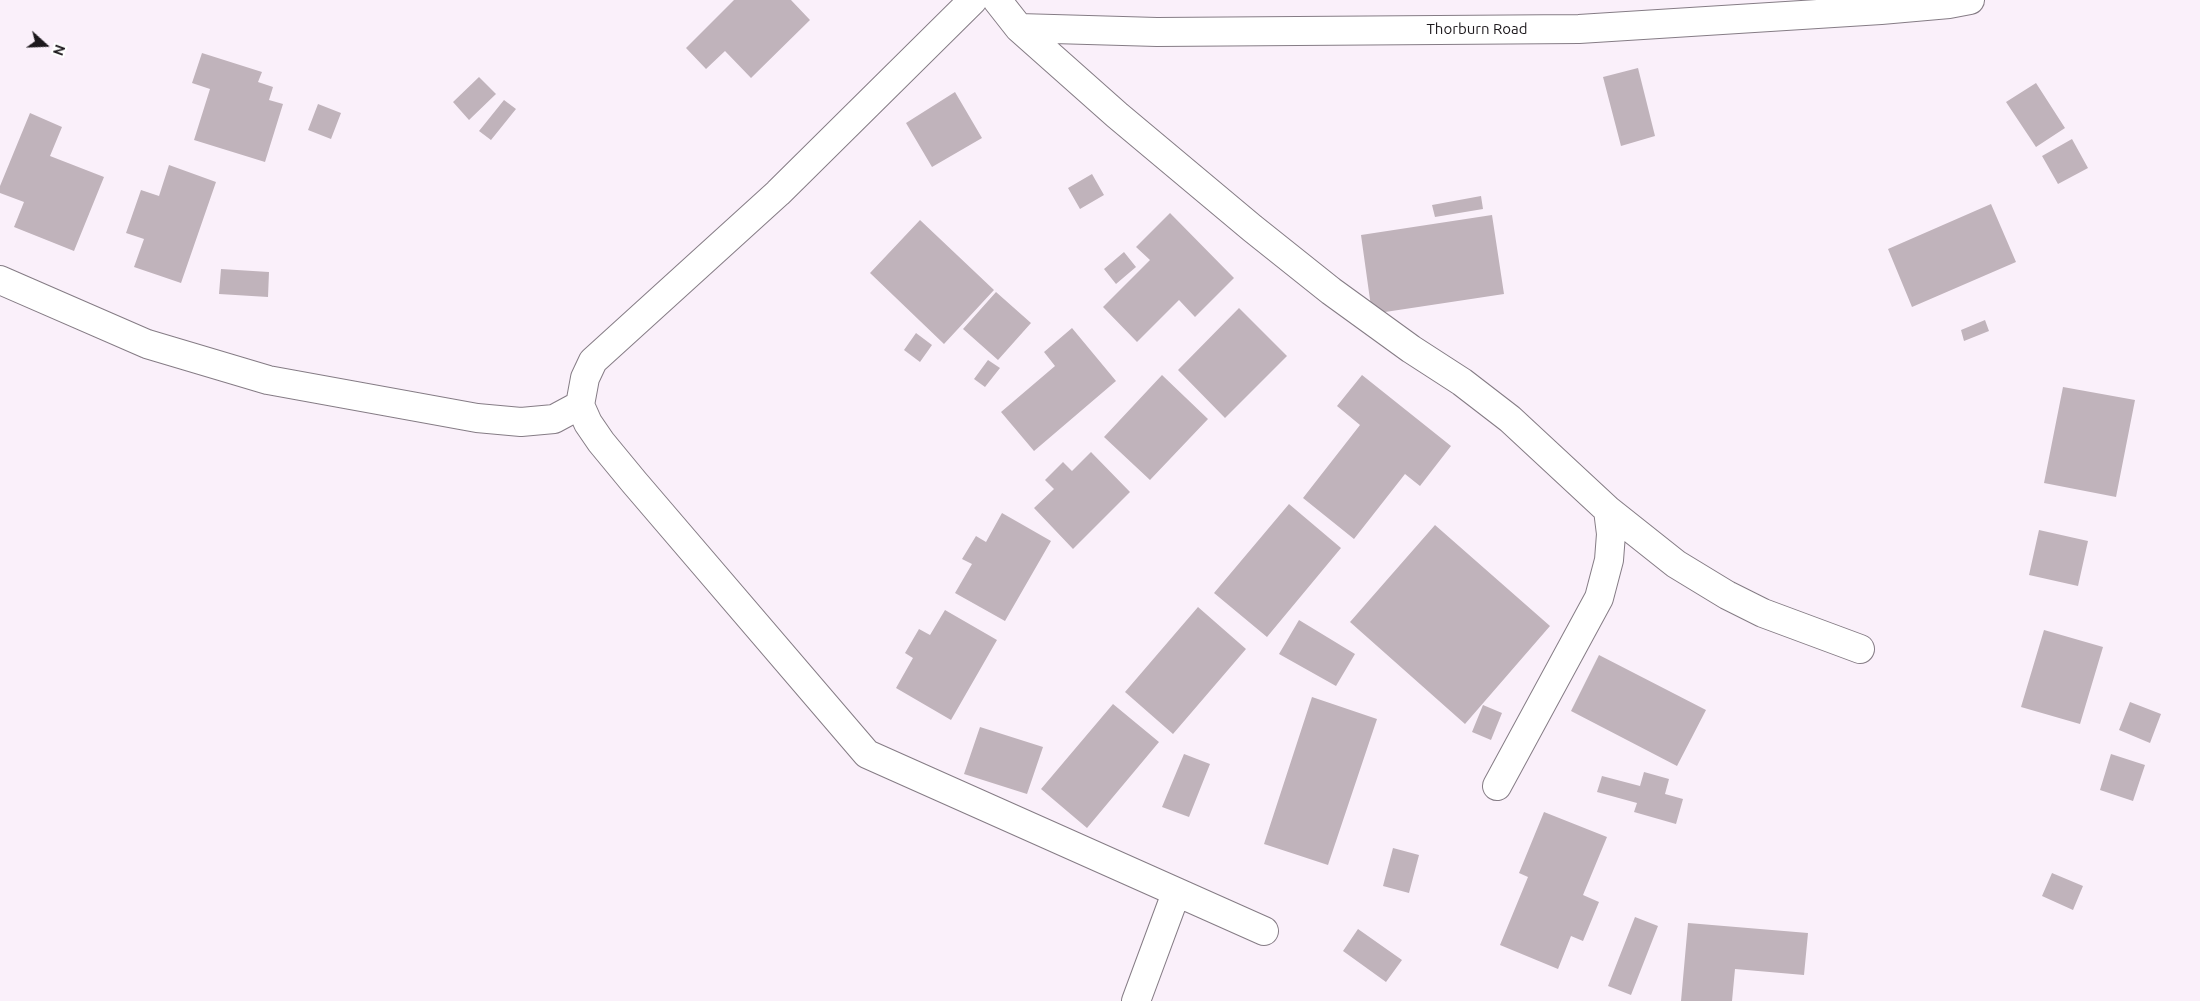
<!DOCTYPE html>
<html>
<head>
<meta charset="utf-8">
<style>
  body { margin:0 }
  #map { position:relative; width:2200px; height:1001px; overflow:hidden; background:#faf0fa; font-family:Ubuntu,sans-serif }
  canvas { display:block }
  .north { position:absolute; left:20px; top:20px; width:50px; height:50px; -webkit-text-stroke:4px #fff; paint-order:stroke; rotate:110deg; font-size:14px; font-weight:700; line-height:20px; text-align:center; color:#1c181c }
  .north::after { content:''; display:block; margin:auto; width:18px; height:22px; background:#1c181c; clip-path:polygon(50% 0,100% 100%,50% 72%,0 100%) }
</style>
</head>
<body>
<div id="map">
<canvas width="2200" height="1001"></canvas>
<div class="north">N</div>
</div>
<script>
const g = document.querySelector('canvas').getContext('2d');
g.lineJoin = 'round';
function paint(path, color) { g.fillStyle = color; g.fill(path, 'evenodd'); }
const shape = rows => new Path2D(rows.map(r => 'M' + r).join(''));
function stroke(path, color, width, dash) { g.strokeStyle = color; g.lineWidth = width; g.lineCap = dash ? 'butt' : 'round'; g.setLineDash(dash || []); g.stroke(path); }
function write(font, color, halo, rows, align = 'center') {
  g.font = font + ' Ubuntu,sans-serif'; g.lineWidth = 4; g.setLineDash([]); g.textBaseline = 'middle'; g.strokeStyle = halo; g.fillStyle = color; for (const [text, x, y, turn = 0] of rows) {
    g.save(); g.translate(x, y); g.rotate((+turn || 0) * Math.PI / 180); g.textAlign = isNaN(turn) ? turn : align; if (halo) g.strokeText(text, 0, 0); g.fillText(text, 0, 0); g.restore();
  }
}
const building = shape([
  [734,0,791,0,810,20,751,78,725,51,706,69,686,48],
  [202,53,262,72,258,82,273,87,269,100,283,104,265,162,194,140,210,89,192,83],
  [1638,68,1655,136,1621,146,1603,77],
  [479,77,496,94,469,120,453,102],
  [2036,83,2065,128,2036,147,2006,102],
  [955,92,982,138,932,167,906,123],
  [504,100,516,109,491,140,479,131],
  [318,104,341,113,331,139,308,130],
  [30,113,62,127,50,156,104,177,74,251,14,227,24,202,0,193,0,186],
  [2072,139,2088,168,2058,184,2042,156],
  [169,165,216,182,181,283,134,267,144,239,126,233,141,190,159,196],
  [1092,174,1104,195,1080,209,1068,188],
  [1481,196,1483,209,1435,217,1432,205],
  [1991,204,2016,262,1912,307,1888,249],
  [1170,213,1234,278,1195,317,1179,300,1137,342,1103,307,1150,260,1136,247],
  [1492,215,1504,294,1372,314,1361,235],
  [920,220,994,290,944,344,870,273],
  [1124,252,1136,267,1116,284,1104,269],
  [221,269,269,272,268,297,219,294],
  [996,292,1031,323,998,360,963,329],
  [1239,308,1287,356,1225,418,1178,370],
  [1985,320,1989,331,1964,341,1961,330],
  [1072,328,1116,381,1034,451,1001,412,1055,366,1044,352],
  [916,333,932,345,920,362,904,350],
  [988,360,1000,368,985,387,974,379],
  [1162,375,1208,419,1150,480,1104,437],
  [1362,375,1451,446,1420,486,1405,474,1354,539,1303,498,1360,425,1337,406],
  [2063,387,2135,400,2116,497,2044,483],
  [1091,452,1130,492,1073,549,1034,508,1054,489,1045,480,1063,462,1072,471],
  [1289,504,1341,548,1267,637,1214,593],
  [1002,513,1051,541,1005,621,955,593,972,564,962,559,976,536,986,542],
  [1435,525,1550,626,1465,724,1350,622],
  [2039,530,2088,541,2078,586,2029,575],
  [1198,607,1246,649,1173,734,1125,692],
  [945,610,997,640,951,720,896,688,913,658,905,653,919,629,930,635],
  [1299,620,1355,654,1336,686,1279,654],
  [2044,630,2103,647,2080,724,2021,707],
  [1599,655,1706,710,1677,766,1571,711],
  [1312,697,1377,719,1328,865,1264,844],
  [2130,702,2161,714,2150,743,2119,730],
  [1113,704,1159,742,1087,828,1041,789],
  [1483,705,1502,713,1491,740,1472,732],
  [980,727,1043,747,1027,794,964,774],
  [1184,754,1210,764,1189,817,1162,807],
  [2111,754,2145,765,2133,801,2100,790],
  [1644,772,1669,779,1665,794,1683,799,1676,824,1634,812,1637,803,1597,792,1602,776,1640,786],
  [1544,812,1607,837,1583,895,1599,902,1583,941,1571,936,1558,969,1500,945,1528,877,1519,873],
  [1393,848,1419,855,1409,893,1383,886],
  [2052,873,2083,886,2073,910,2042,896],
  [1635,917,1658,926,1631,995,1608,986],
  [1688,923,1808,933,1804,975,1735,969,1732,1001,1681,1001],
  [1358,929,1402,960,1386,982,1343,951]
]);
const minor = shape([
  [973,0,778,193,593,361,585,378,580,405,588,423,601,442,634,482,867,754,1264,931],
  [997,0,1019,28,1117,115,1252,228,1331,291,1411,349,1462,382,1510,419,1608,510,1676,564,1727,595,1763,613,1860,649],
  [1019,28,1157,32,1579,29,1881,10,1949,4,1970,0],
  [0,280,147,344,268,380,477,418,521,422,554,419,580,405],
  [1497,786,1599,598,1609,560,1611,534,1608,510],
  [1136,1001,1176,893]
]);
const streetNames = [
  ["Thorburn Road",1477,29]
];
paint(building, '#c0b3bb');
stroke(minor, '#857c85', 30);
stroke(minor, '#fff', 28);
write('15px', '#1c181c', '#fff', streetNames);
</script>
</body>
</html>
